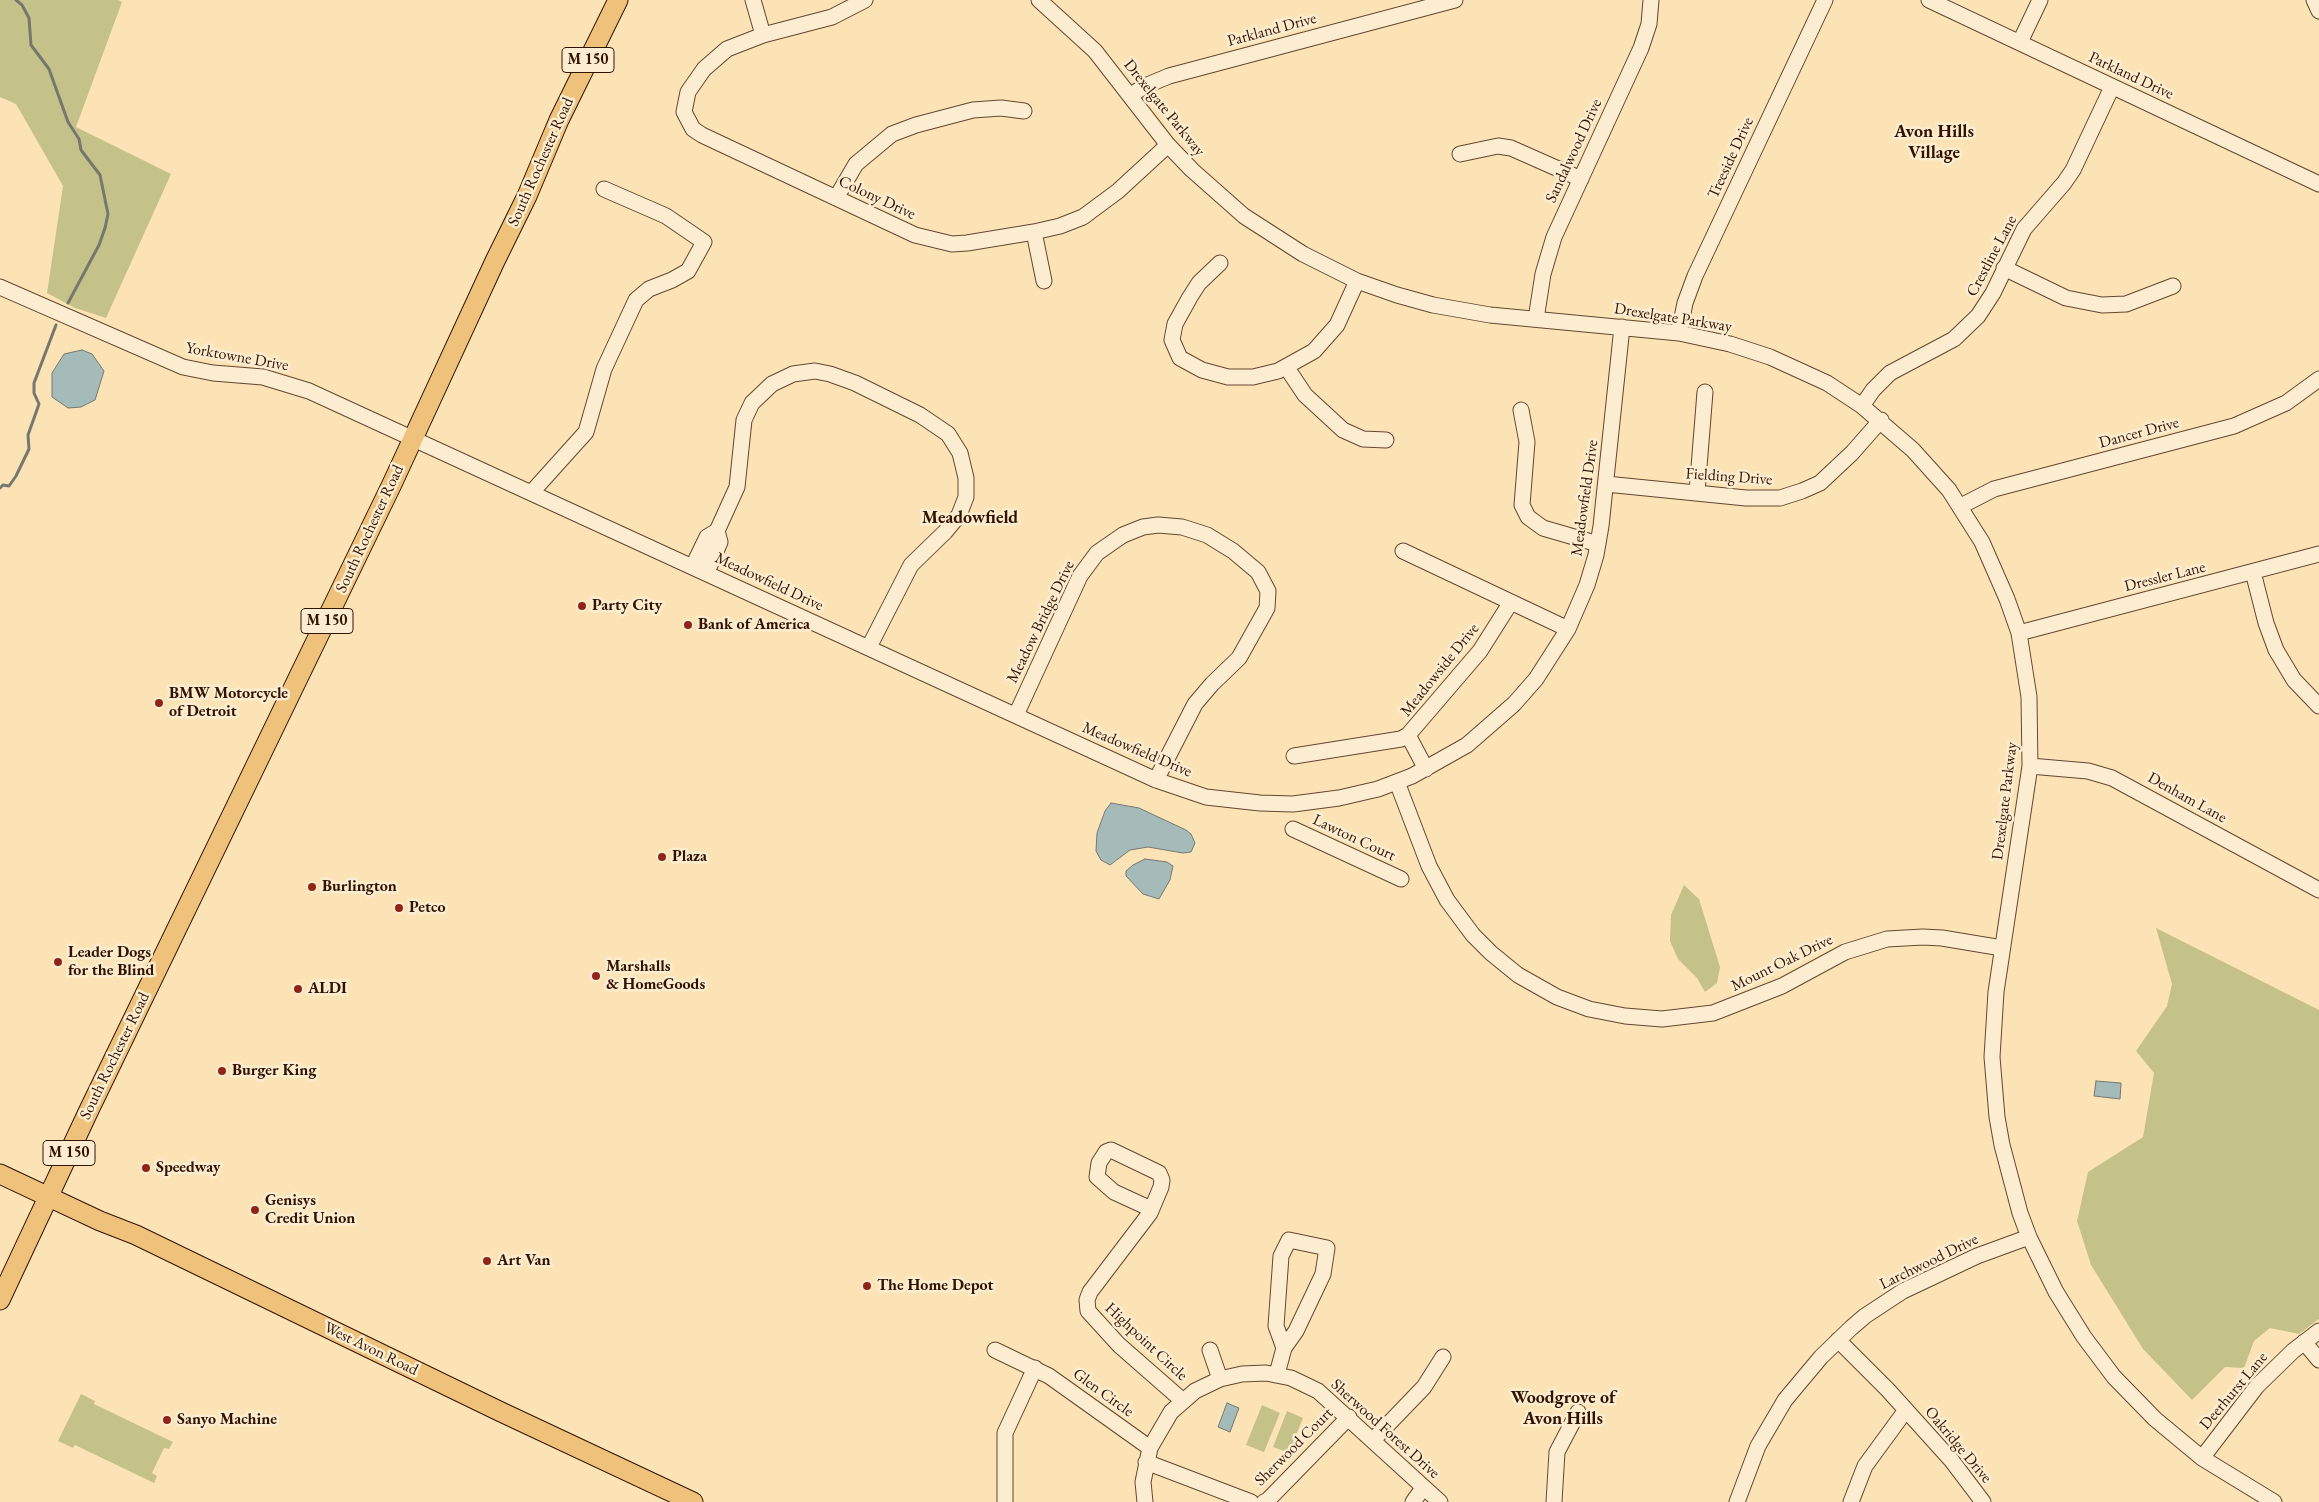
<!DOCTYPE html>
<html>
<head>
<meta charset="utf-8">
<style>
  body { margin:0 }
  canvas { display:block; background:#fce3b6 }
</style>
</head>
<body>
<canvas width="2319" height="1502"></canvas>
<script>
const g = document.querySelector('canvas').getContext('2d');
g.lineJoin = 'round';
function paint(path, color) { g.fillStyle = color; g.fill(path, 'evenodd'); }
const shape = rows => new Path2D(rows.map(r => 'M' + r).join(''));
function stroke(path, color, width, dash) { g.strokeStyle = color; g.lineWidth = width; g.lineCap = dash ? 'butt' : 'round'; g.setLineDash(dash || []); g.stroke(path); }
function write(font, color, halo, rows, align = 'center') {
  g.font = font + ' "EB Garamond",serif'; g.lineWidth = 5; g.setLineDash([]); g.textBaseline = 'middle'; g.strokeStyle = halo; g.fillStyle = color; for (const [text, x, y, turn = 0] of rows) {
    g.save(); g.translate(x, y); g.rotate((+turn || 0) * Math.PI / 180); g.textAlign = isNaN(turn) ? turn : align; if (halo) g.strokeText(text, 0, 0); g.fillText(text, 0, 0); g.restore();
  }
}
const green = shape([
  [0,0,118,0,122,2,76,127,171,174,106,318,75,308,47,293,63,186,16,104,0,97],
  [1684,885,1699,899,1720,967,1717,983,1705,992,1697,978,1678,959,1670,941,1671,915],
  [2156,928,2319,1010,2319,1319,2299,1334,2270,1328,2254,1341,2244,1368,2225,1367,2192,1400,2143,1349,2091,1265,2077,1221,2088,1172,2143,1137,2154,1073,2136,1051,2167,1006,2172,984],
  [81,1394,95,1401,94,1404,173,1442,169,1449,164,1448,152,1473,157,1476,154,1483,75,1445,73,1448,58,1441],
  [1262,1405,1280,1413,1264,1452,1246,1445],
  [1287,1411,1303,1418,1289,1453,1273,1447]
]);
const water = shape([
  [82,350,92,354,104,371,95,400,81,407,68,408,52,397,52,373,64,354,82,350],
  [1111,803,1139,808,1186,830,1191,834,1195,843,1191,852,1183,853,1148,847,1130,850,1110,865,1101,860,1096,851,1097,833,1105,811,1111,803],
  [1145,859,1167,862,1173,866,1170,880,1159,899,1143,894,1126,876,1126,871,1133,865,1145,859],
  [2096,1081,2121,1083,2120,1099,2094,1096,2096,1081],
  [1227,1403,1239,1408,1230,1432,1218,1427,1227,1403]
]);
const stream = shape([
  [16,0,22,5,29,18,31,45,49,69,68,122,79,139,81,150,100,175,108,214,105,228,99,245,68,303],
  [0,488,3,485,9,486,16,476,29,449,28,435,39,404,34,393,34,383,56,325]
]);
const minor = shape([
  [753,0,763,35],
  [865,0,832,17,763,35,727,49,704,69,688,92,684,112,693,129,702,135,915,235,952,244,967,243,1034,232,1060,226,1083,217,1118,191,1168,145],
  [1039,0,1095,51,1168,145,1192,170,1244,216,1303,254,1357,281,1397,295,1433,305,1490,315,1679,333,1730,344,1770,357,1827,383,1862,406,1913,450,1949,490,1982,542,2007,599,2019,633,2029,697,2030,766,1996,992,1992,1057,1997,1117,2002,1145,2020,1213,2029,1237,2056,1292,2084,1337,2114,1377,2155,1419,2202,1458,2274,1502],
  [1929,0,2319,184],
  [2314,0,2319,11],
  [2020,42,2040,0],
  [1131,95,1145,86,1169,76,1455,0],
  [1460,154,1498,146,1511,148,1581,179],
  [836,198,856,164,892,134,916,125,973,110,1001,108,1024,111],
  [1034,232,1044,281],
  [1220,263,1199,283,1190,297,1175,324,1172,340,1180,358,1202,370,1228,377,1253,377,1278,371,1314,351,1337,325,1357,281],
  [2004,268,2066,298,2102,305,2126,304,2173,286],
  [0,287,183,367,213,373,263,377,309,391,1156,780,1206,797,1260,803,1293,804,1339,798,1378,789,1412,776,1467,745,1514,704,1536,679,1568,629,1587,585,1596,555,1601,526,1622,327],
  [1536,319,1543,274,1554,237,1641,48,1649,24,1651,0],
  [1679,333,1685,303,1695,276,1825,0],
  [1287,368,1305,395,1343,430,1363,439,1386,440],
  [1862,406,1873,390,1890,373,1954,339,1978,316,1993,293,2024,229,2064,183,2073,170,2112,87],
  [1521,410,1527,442,1522,505,1528,517,1543,528,1598,544],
  [1606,484,1746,498,1780,498,1802,491,1820,483,1852,453,1881,420],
  [532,492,586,432,604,369,636,300,649,289,672,280,688,271,704,242,666,216,604,189],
  [1697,492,1705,392],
  [1961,506,1994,489,2234,426,2286,403,2319,379],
  [1403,551,1568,629],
  [693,566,707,537,717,531,737,487,744,420,752,403,772,384,793,374,815,371,830,374,855,383,920,415,948,434,960,453,966,478,966,497,959,515,945,532,911,565,869,647],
  [707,572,720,542,717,531],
  [2253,572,2266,623,2276,650,2294,680,2319,706],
  [2019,633,2319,554],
  [1016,715,1080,576,1097,553,1123,535,1143,527,1158,525,1182,527,1207,535,1233,551,1258,572,1268,591,1267,608,1239,658,1212,684,1195,704,1156,780],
  [1408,735,1426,769],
  [1294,756,1401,739,1408,735,1480,651,1511,602],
  [2030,766,2088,771,2112,778,2319,890],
  [1397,782,1429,866,1447,900,1473,935,1491,953,1518,975,1557,997,1589,1009,1625,1016,1662,1019,1713,1013,1782,986,1845,952,1887,939,1923,937,1942,938,2002,948],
  [1293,829,1401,879],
  [1151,1209,1114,1192,1097,1177,1099,1163,1106,1152,1111,1150,1159,1173,1162,1180,1161,1187,1150,1213,1090,1292,1087,1300,1088,1311,1119,1345,1183,1401],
  [1838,1340,1888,1390,1952,1461,1983,1502],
  [2304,1342,2319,1360],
  [995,1350,1049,1376,1150,1448],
  [1210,1350,1220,1379],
  [1277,1374,1284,1348,1276,1326,1281,1256,1289,1240,1327,1248,1323,1274,1296,1331,1284,1348],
  [1373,1440,1424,1387,1443,1357],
  [2202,1458,2257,1386,2293,1351,2319,1331],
  [1146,1462,1251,1502],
  [1005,1502,1005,1433,1035,1368],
  [1145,1502,1143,1482,1150,1448,1171,1412,1195,1391,1220,1379,1242,1374,1266,1373,1291,1378,1318,1391,1440,1502],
  [1264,1502,1268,1500,1349,1417],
  [1413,1502,1423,1488],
  [1554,1502,1557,1452,1578,1412],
  [1737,1502,1758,1446,1785,1400,1821,1357,1851,1328,1865,1316,1903,1291,1977,1256,2029,1237],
  [1851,1502,1865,1466,1906,1410]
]);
const major = shape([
  [0,1174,100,1221,136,1235,499,1411,693,1502],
  [0,1300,89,1110,392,484,495,261,527,196,559,120,618,0]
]);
const markers = [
  [582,606,5,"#8f2418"],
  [688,625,5,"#8f2418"],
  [159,703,5,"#8f2418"],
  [662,857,5,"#8f2418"],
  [312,887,5,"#8f2418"],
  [399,908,5,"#8f2418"],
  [58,962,5,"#8f2418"],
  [596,976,5,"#8f2418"],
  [298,989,5,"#8f2418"],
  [222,1071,5,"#8f2418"],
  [146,1168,5,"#8f2418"],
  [255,1210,5,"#8f2418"],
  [487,1261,5,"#8f2418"],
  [867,1286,5,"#8f2418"],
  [167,1420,5,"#8f2418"]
];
const shields = [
  [588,60,52],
  [327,621,52],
  [69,1153,52]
];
const shieldNames = [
  ["M 150",588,60],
  ["M 150",327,621],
  ["M 150",69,1153]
];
const streetNames = [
  ["Parkland Drive",1272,30,-15],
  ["Parkland Drive",2131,76,25],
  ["Drexelgate Parkway",1164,108,51],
  ["Sandalwood Drive",1574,151,-65],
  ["Treeside Drive",1731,158,-65],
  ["South Rochester Road",541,162,-66],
  ["Colony Drive",877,198,25],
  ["Crestline Lane",1992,256,-62],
  ["Drexelgate Parkway",1673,318,9],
  ["Yorktowne Drive",237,357,10],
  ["Dancer Drive",2139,433,-15],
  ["Fielding Drive",1729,477,4],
  ["Meadowfield Drive",1585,498,-82],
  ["South Rochester Road",370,529,-65],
  ["Dressler Lane",2165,577,-14],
  ["Meadowfield Drive",769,582,25],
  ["Meadow Bridge Drive",1041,622,-64],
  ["Meadowside Drive",1440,670,-51],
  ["Meadowfield Drive",1137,750,23],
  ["Denham Lane",2187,798,29],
  ["Drexelgate Parkway",2005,801,-83],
  ["Lawton Court",1354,838,25],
  ["Mount Oak Drive",1782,963,-26],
  ["South Rochester Road",115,1056,-64],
  ["Larchwood Drive",1929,1262,-26],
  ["Highpoint Circle",1146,1342,43],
  ["West Avon Road",371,1349,26],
  ["Deerhurst Lane",2234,1391,-50],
  ["Glen Circle",1103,1393,36],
  ["Sherwood Forest Drive",1385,1429,42],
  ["Oakridge Drive",1958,1445,50],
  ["Sherwood Court",1294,1447,-45]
];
const poiNames = [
  ["Party City",592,606],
  ["Bank of America",698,625],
  ["BMW Motorcycle",169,694],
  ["of Detroit",169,712],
  ["Plaza",672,857],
  ["Burlington",322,887],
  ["Petco",409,908],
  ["Leader Dogs",68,953],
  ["for the Blind",68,971],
  ["Marshalls",606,967],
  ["& HomeGoods",606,985],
  ["ALDI",308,989],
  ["Burger King",232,1071],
  ["Speedway",156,1168],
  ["Genisys",265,1201],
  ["Credit Union",265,1219],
  ["Art Van",497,1261],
  ["The Home Depot",877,1286],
  ["Sanyo Machine",177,1420]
];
const neighbourhoodNames = [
  ["Avon Hills",1934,132],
  ["Village",1934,153],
  ["Meadowfield",970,518],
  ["Woodgrove of",1563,1398],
  ["Avon Hills",1563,1419]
];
paint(green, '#c5c289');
paint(water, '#a4bbb9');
stroke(water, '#76786f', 1);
stroke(stream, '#76786f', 3);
stroke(minor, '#64472e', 17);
stroke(major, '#321300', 21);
stroke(minor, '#fdedd0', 15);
stroke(major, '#eec27b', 19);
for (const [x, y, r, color] of markers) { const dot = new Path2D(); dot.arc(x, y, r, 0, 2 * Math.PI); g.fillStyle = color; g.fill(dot); stroke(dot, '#fdedd0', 2); }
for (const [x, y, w] of shields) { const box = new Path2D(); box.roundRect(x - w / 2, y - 12.5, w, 25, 4); g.fillStyle = '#fdedd0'; g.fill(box); stroke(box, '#321300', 1); }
write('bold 15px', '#321300', null, shieldNames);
write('16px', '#321300', '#fdedd0', streetNames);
write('bold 16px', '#321300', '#fdedd0', poiNames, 'left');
write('bold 18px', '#321300', '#fdedd0', neighbourhoodNames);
</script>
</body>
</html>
